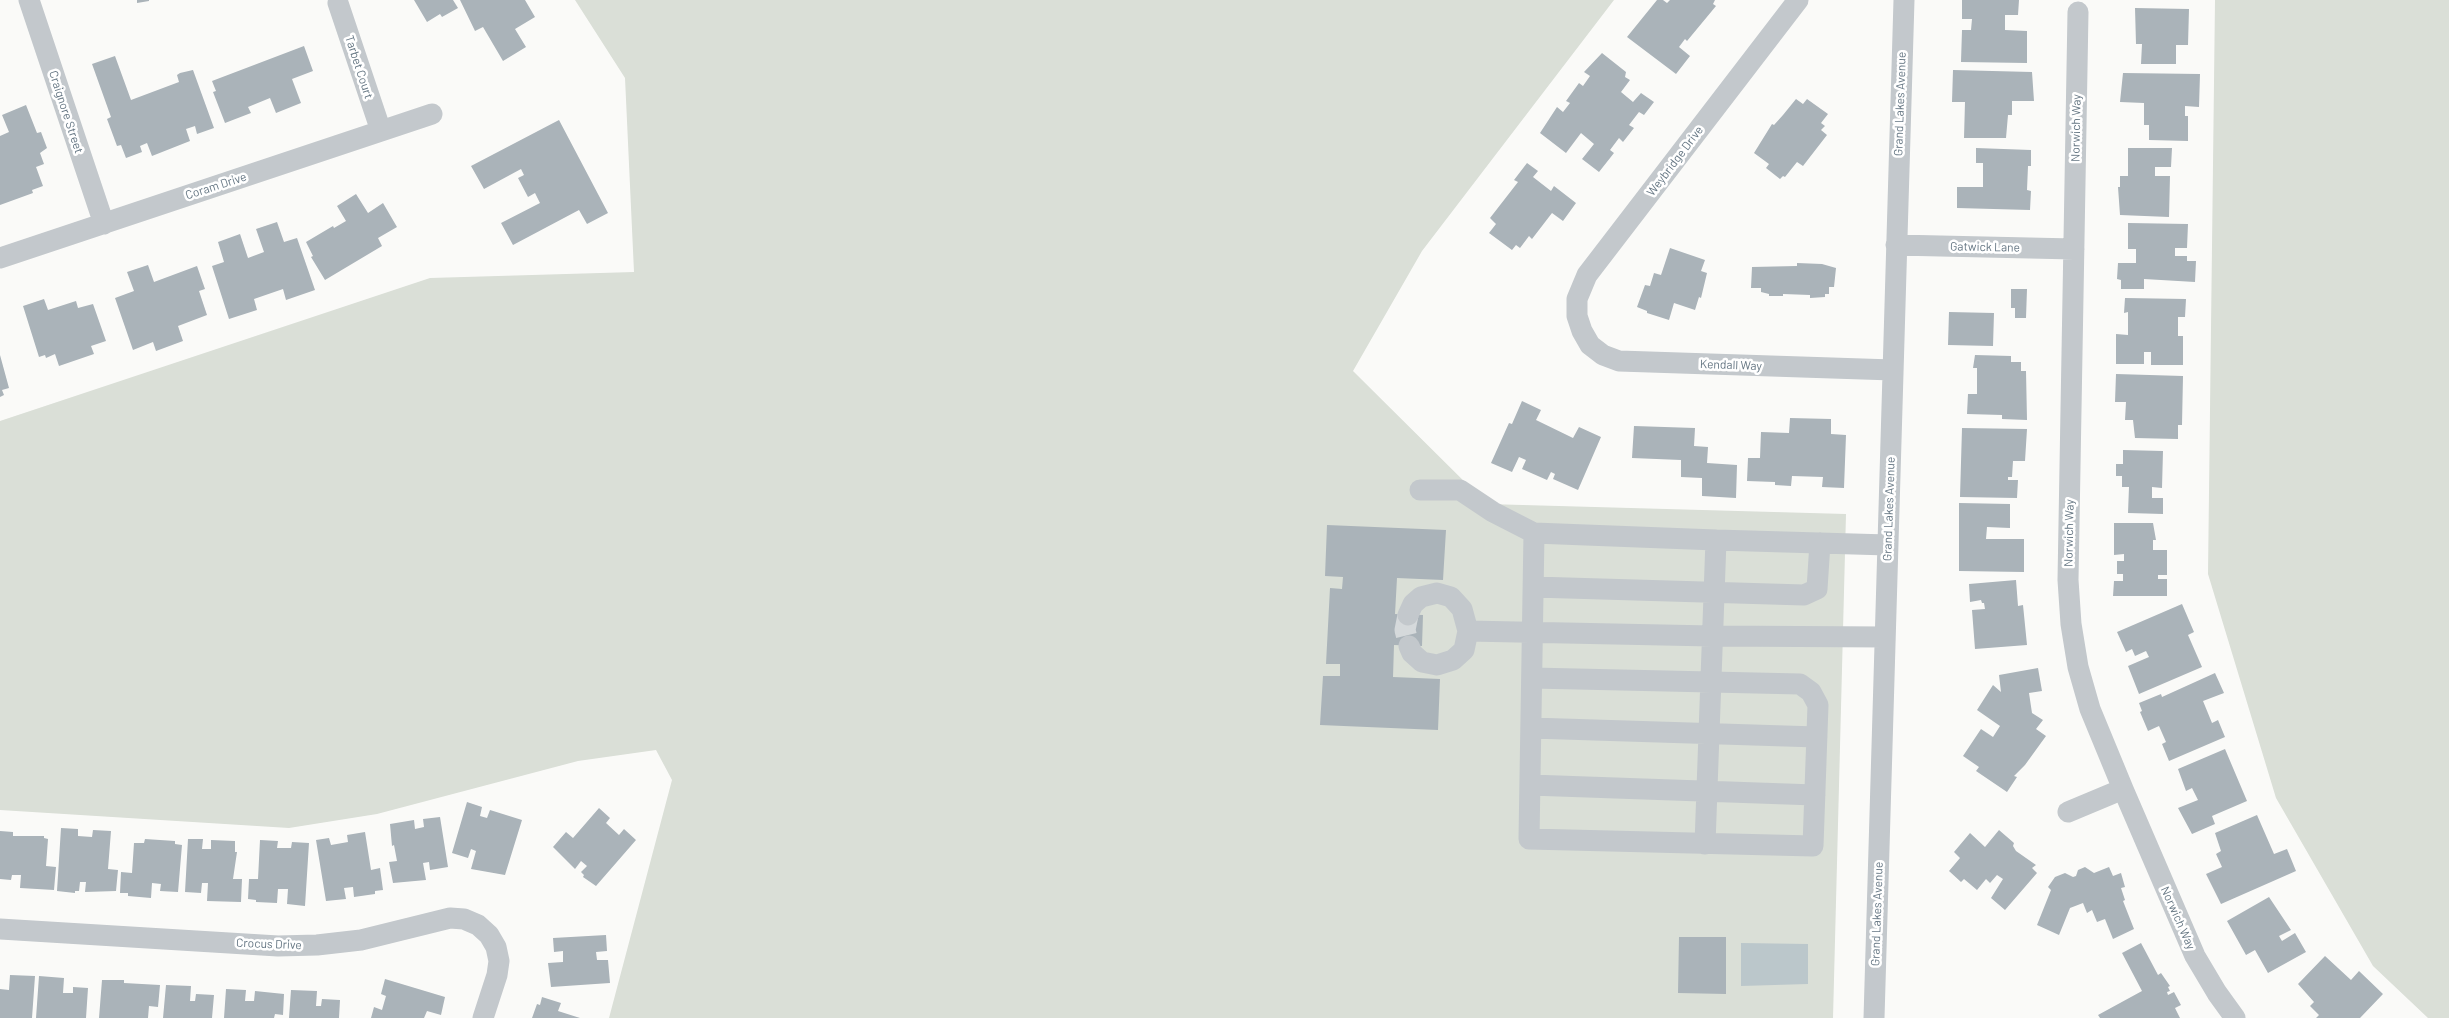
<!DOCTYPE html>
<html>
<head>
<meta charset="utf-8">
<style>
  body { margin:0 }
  canvas { display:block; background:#fafaf8 }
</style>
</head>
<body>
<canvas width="2449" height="1018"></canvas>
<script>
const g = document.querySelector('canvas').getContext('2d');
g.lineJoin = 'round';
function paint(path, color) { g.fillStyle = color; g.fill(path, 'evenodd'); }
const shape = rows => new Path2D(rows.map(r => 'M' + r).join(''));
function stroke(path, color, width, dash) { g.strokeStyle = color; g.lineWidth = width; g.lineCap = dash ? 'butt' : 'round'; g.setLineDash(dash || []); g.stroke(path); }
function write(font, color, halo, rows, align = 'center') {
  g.font = font + ' Barlow,sans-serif'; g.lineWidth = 5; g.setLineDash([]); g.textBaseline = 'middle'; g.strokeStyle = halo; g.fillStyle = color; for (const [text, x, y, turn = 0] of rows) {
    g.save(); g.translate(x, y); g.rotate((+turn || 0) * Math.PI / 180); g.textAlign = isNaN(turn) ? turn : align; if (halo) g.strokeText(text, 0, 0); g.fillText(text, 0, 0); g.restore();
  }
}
const green = shape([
  [575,0,1614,0,1422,251,1353,371,1487,504,1846,514,1833,1018,609,1018,672,780,656,750,578,761,377,814,289,828,0,810,0,421,430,278,634,272,625,78],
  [2215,0,2449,0,2449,1018,2428,1018,2373,966,2276,798,2208,574]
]);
const water = shape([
  [1741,943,1808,944,1808,984,1741,986]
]);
const building = shape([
  [137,0,149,0,149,1,137,3],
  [414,0,453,0,458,8,442,17,440,14,427,22],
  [460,0,525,0,535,17,515,29,526,47,503,61,483,27,475,31],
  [1657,0,1663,0,1667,3,1670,0,1715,0,1713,4,1716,6,1687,41,1685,39,1679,47,1690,56,1676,74,1627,37],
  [1962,0,2019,0,2018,15,2005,15,2005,30,2027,31,2027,63,1961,62,1962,30,1971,30,1972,19,1962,19],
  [2135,8,2189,9,2188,45,2176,45,2176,64,2141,64,2142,44,2136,44],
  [304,46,313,71,292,79,301,103,276,113,270,98,248,107,251,113,225,123,213,92,216,91,212,81],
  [1602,53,1626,72,1625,77,1630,80,1621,92,1633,102,1641,93,1654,102,1644,115,1639,112,1629,125,1634,128,1623,142,1619,138,1610,150,1614,153,1599,172,1582,159,1594,144,1581,133,1566,153,1540,133,1557,107,1563,112,1570,103,1566,101,1579,83,1583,86,1590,76,1584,72],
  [115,56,131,100,179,82,177,75,180,73,193,70,214,128,197,134,195,126,186,129,190,141,152,156,147,143,140,146,142,152,126,158,121,145,117,146,107,119,111,117,92,64],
  [1953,70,2032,72,2034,101,2012,101,2012,115,2008,115,2006,138,1964,138,1965,102,1952,102],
  [2123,73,2200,74,2199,107,2185,106,2185,116,2188,116,2188,141,2149,140,2149,125,2144,125,2144,103,2120,102],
  [1796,99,1803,104,1807,99,1828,114,1821,123,1825,126,1821,130,1827,135,1803,166,1797,162,1785,177,1783,176,1780,179,1766,168,1769,164,1754,153,1772,124,1774,125,1783,115],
  [26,105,37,133,41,132,47,148,40,153,44,164,36,167,43,186,32,190,33,193,0,205,0,136,9,132,2,115],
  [559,120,608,213,587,224,579,210,513,245,501,223,540,203,535,193,528,197,518,178,524,175,521,169,484,189,471,166],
  [1976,148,2031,150,2031,166,2028,166,2027,190,2031,191,2030,210,1957,208,1957,187,1983,187,1983,163,1976,163],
  [2128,148,2172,148,2171,167,2155,167,2155,176,2170,176,2169,217,2120,215,2118,187,2120,187,2120,176,2128,176],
  [1527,163,1538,171,1533,177,1551,191,1554,186,1576,203,1563,221,1552,213,1532,239,1529,236,1520,248,1516,245,1512,250,1489,233,1496,224,1490,218,1518,182,1514,180],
  [356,194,368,213,383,203,397,227,378,238,382,246,325,280,311,257,313,256,306,242,333,226,334,228,346,221,337,206],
  [277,222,284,242,297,238,315,290,286,300,283,289,254,299,257,310,229,319,212,266,224,262,218,242,240,234,248,258,264,252,256,229],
  [2128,223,2188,224,2187,248,2175,248,2175,256,2187,256,2187,261,2196,261,2195,282,2144,279,2144,289,2121,289,2121,280,2117,279,2118,263,2136,263,2136,249,2128,249],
  [1670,248,1705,260,1701,271,1707,273,1701,298,1699,297,1695,310,1674,303,1669,320,1647,313,1647,311,1637,307,1645,285,1650,286,1654,273,1661,275],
  [1797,263,1822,264,1836,268,1834,287,1829,287,1829,294,1825,294,1825,297,1810,298,1810,295,1783,294,1783,296,1769,296,1769,294,1761,292,1761,288,1751,288,1752,267,1797,266],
  [148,265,154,282,197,266,205,289,199,291,207,315,178,326,183,341,156,351,153,342,133,350,115,298,134,291,127,272],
  [2011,289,2027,289,2026,318,2015,318,2015,308,2011,308],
  [2125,298,2186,299,2185,317,2178,317,2178,336,2183,336,2183,365,2151,365,2151,352,2144,352,2144,364,2116,364,2116,334,2128,335,2128,312,2124,313],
  [44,299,48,310,76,301,78,308,93,304,106,341,91,346,94,354,59,366,55,354,46,358,45,355,39,357,23,306],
  [1949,312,1994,313,1993,346,1948,345],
  [0,355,9,388,2,390,4,395,0,397],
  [1975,355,2011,356,2011,362,2021,362,2021,371,2026,371,2027,420,2002,419,2002,415,1967,414,1968,394,1977,394,1977,368,1973,368],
  [2116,374,2183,376,2182,425,2178,425,2178,439,2135,438,2133,420,2125,420,2126,402,2115,402],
  [1522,401,1541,410,1536,420,1573,438,1579,427,1601,437,1578,490,1553,479,1555,474,1551,472,1547,480,1522,469,1526,460,1519,457,1512,472,1491,463,1509,423,1512,424],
  [1790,418,1831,419,1831,434,1846,435,1844,488,1822,487,1823,477,1792,476,1791,486,1775,485,1775,482,1747,481,1748,458,1760,458,1761,432,1789,433],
  [1634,426,1695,428,1694,446,1708,447,1707,463,1737,465,1736,498,1702,496,1702,478,1681,477,1681,460,1632,458],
  [1962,428,2027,429,2025,461,2013,461,2012,477,2008,477,2008,480,2018,480,2017,498,1960,497],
  [2123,450,2163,451,2162,488,2152,487,2152,498,2163,498,2163,514,2128,513,2129,487,2122,487,2122,476,2116,476,2116,464,2123,464],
  [1959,503,2010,504,2010,528,1987,527,1986,539,2024,539,2024,572,1959,571],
  [2114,523,2153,523,2156,540,2153,540,2153,550,2167,550,2167,575,2158,575,2158,579,2167,579,2167,596,2113,596,2114,581,2123,581,2123,574,2117,574,2117,561,2124,561,2124,554,2114,555],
  [1327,525,1446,530,1443,580,1397,578,1395,614,1423,615,1422,646,1394,645,1393,677,1440,679,1438,730,1320,725,1323,676,1340,676,1340,664,1326,664,1330,588,1342,589,1343,577,1325,576],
  [2016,580,2018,606,2023,605,2027,645,1975,649,1972,610,1985,609,1984,603,1982,603,1981,600,1970,602,1969,584],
  [2182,604,2194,632,2188,635,2202,667,2139,694,2128,666,2149,657,2146,651,2135,656,2132,649,2126,652,2117,632],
  [2038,668,2042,691,2029,693,2032,713,2043,720,2036,729,2046,736,2025,765,2014,776,2017,777,2007,792,1976,771,1979,767,1963,756,1981,729,1993,737,2000,726,1977,710,1993,685,2001,692,1999,675],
  [2215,673,2224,693,2203,701,2212,723,2218,720,2225,737,2169,761,2162,744,2166,742,2159,726,2148,731,2140,712,2142,711,2139,703,2161,694,2162,697],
  [2225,749,2247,801,2212,816,2215,824,2192,834,2178,808,2198,800,2192,788,2186,791,2178,769],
  [467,802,482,807,480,816,487,818,490,810,522,820,505,875,471,869,476,851,471,849,468,858,452,853],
  [599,808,610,818,606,823,619,835,624,829,636,840,596,886,583,877,584,875,581,872,587,866,581,861,575,869,553,847,566,832,573,838],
  [2257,815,2274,854,2287,849,2296,871,2221,904,2206,874,2222,867,2216,854,2221,851,2215,833],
  [440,817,448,867,430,870,429,862,423,863,426,880,393,883,389,862,397,861,394,845,392,846,390,824,414,820,415,829,424,827,423,819],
  [61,828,78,829,78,836,92,837,93,830,111,831,108,869,118,870,116,891,85,892,86,882,80,882,79,891,75,891,75,893,57,891],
  [1999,830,2014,843,2013,846,2016,851,2036,865,2032,868,2037,873,2005,910,1991,898,2003,879,1997,875,1990,883,1986,879,1977,890,1964,879,1961,882,1949,871,1960,858,1954,852,1970,833,1985,847],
  [0,831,13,832,13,836,44,836,44,838,48,839,46,866,56,867,54,890,20,888,21,875,12,875,11,880,0,879],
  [365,832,371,870,380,868,383,890,375,891,375,894,354,897,353,887,344,888,346,899,326,901,316,840,329,838,331,845,348,842,347,835],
  [145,839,175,841,175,844,182,845,178,892,160,891,161,884,152,883,151,898,128,896,128,893,120,893,121,872,132,873,134,843,144,843],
  [188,839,203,839,202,849,211,849,211,840,235,841,235,852,237,852,233,879,242,879,241,902,207,901,208,883,202,883,201,893,185,892],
  [260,840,278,841,277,848,291,848,292,842,309,843,305,906,287,904,288,889,278,889,277,903,256,902,256,900,248,899,249,879,258,879],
  [2085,867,2094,873,2109,867,2113,876,2121,873,2125,887,2121,888,2125,900,2123,901,2134,929,2113,939,2105,919,2097,922,2092,910,2087,913,2083,903,2070,908,2059,935,2037,925,2051,890,2048,887,2055,877,2065,873,2073,877,2076,876,2078,870],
  [2269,897,2291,930,2279,936,2282,941,2295,933,2306,952,2268,973,2255,950,2246,955,2227,921],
  [606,935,607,951,596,952,597,960,608,960,610,983,551,987,548,963,563,962,563,951,554,952,553,938],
  [1679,937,1726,937,1726,994,1678,993],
  [2141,943,2158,975,2161,973,2170,986,2168,987,2170,991,2167,992,2168,995,2174,992,2181,1005,2175,1008,2180,1018,2100,1018,2098,1015,2142,991,2122,953],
  [2325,956,2351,980,2359,971,2383,994,2360,1018,2316,1018,2319,1015,2310,1006,2314,1002,2298,984],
  [10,975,35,976,32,1018,0,1018,0,989,9,990],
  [39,976,64,978,63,993,73,993,73,987,88,988,86,1018,36,1018],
  [385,979,445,997,441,1015,427,1011,424,1018,371,1018,374,1007,382,1010,386,996,381,994],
  [102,980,124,980,124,983,160,985,158,1007,149,1006,148,1018,99,1018],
  [166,985,191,986,190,1001,195,1001,196,994,214,995,212,1018,163,1018],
  [226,989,246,990,245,1001,254,1001,255,991,284,994,283,1015,275,1014,274,1018,224,1018],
  [291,990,317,991,316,1006,321,1006,322,999,340,1000,339,1018,289,1018],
  [542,997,561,1003,558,1011,580,1018,532,1018,537,1004,540,1005]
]);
const minorTunnel = shape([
  [1408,615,1405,630,1409,646]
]);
const minor = shape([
  [29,0,104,224],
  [1798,0,1587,275,1577,299,1577,316,1582,331,1590,345,1603,355,1619,361,1893,370],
  [338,3,381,131],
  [2078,12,2068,580,2071,624,2078,667,2090,709,2123,789,2195,956,2217,993,2235,1018],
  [1896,245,2074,249],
  [0,258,432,114],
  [1420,490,1460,490,1493,512,1534,533],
  [1534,587,1804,595,1817,589,1820,543],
  [1408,615,1413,604,1421,597,1437,593,1451,597,1462,609,1468,631],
  [1409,646,1412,653,1422,662,1437,665,1453,660,1464,650,1468,631,1712,636,1885,637],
  [1532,678,1800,684,1811,692,1818,705,1813,846,1529,839,1534,533,1716,540],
  [1531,728,1817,737],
  [1530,785,1815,795],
  [2068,812,2123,789],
  [1705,844,1716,540,1888,545],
  [0,929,278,946,317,945,361,940,450,918,464,919,478,925,489,935,496,947,499,961,497,975,483,1018],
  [1874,1018,1904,0]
]);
const streetNames = [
  ["Tarbet Court",359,67,72],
  ["Grand Lakes Avenue",1900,104,-88],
  ["Craignore Street",66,112,72],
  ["Norwich Way",2076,128,-89],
  ["Weybridge Drive",1675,161,-53],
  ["Coram Drive",216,186,-18],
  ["Gatwick Lane",1985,247,1],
  ["Kendall Way",1731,365,2],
  ["Grand Lakes Avenue",1889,509,-88],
  ["Norwich Way",2069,533,-89],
  ["Grand Lakes Avenue",1877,914,-88],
  ["Norwich Way",2178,918,66],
  ["Crocus Drive",269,944,2]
];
paint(green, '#dadfd7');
paint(water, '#bbc7cb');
paint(building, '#aab3b9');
stroke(minorTunnel, '#d5d9db', 21, [21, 11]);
stroke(minor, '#c3c8cc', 21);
write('12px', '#657683', '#fff', streetNames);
</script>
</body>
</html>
